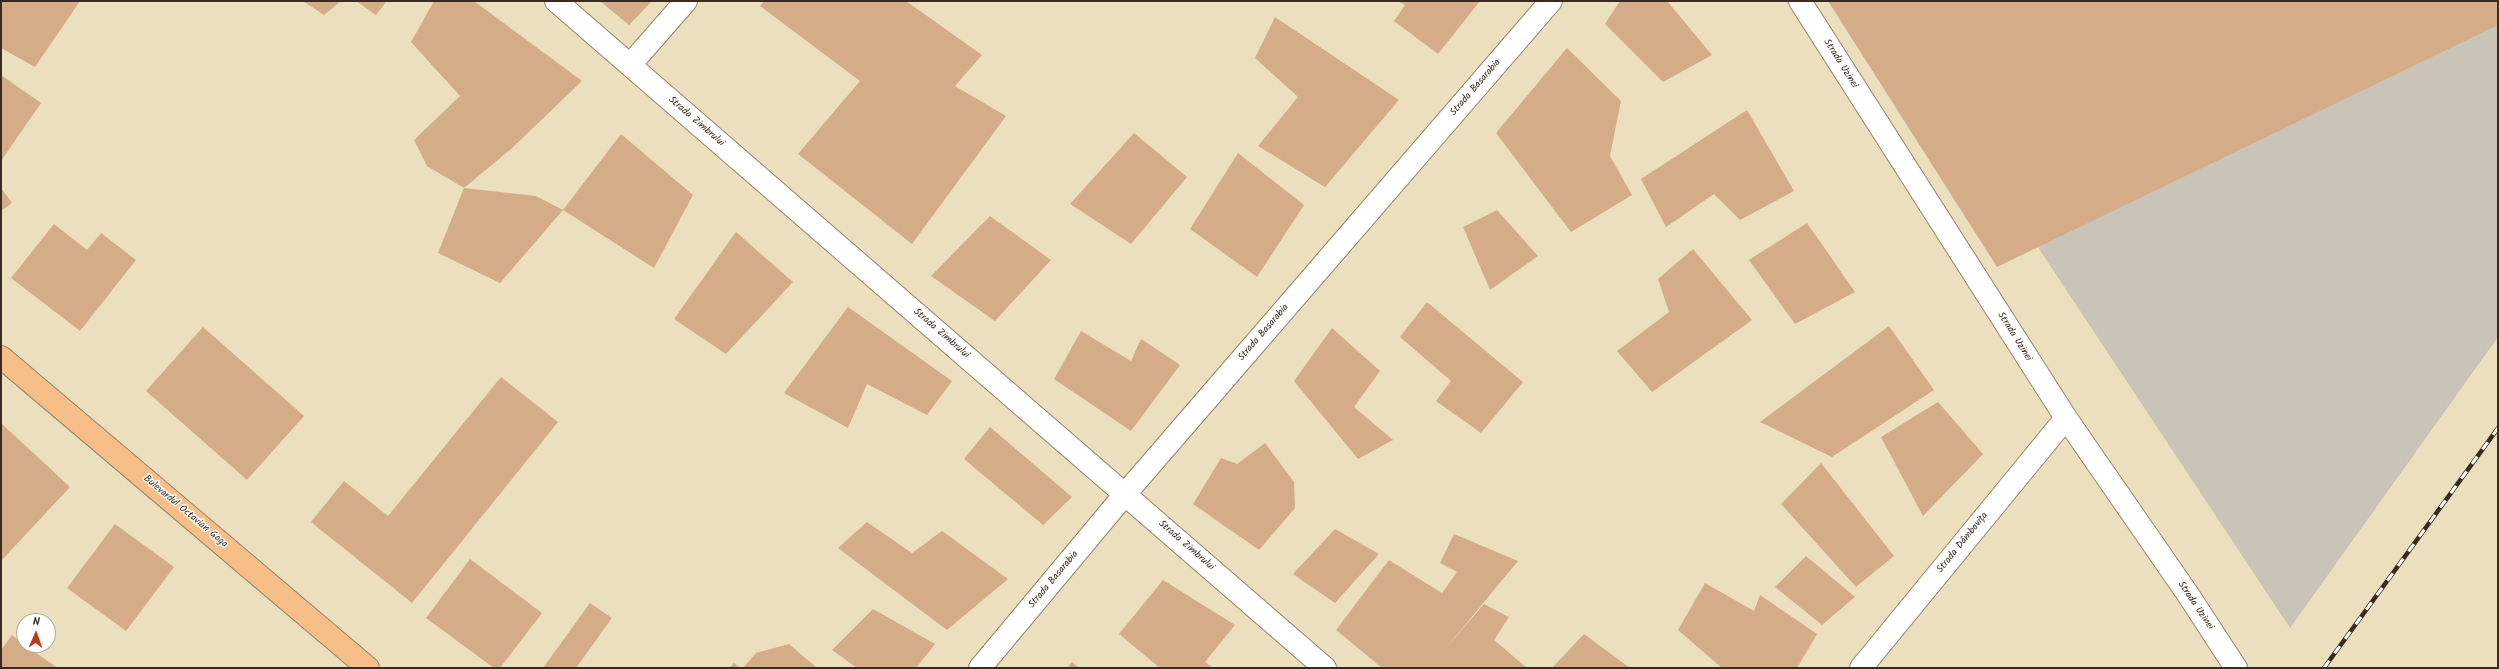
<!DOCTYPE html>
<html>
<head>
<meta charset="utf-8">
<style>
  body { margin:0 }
  #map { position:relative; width:2499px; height:669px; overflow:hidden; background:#ebdfbe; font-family:Kalam,sans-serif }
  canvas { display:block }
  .frame { position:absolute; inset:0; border:2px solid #3b2a1e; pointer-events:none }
  .north { position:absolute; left:16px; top:613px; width:40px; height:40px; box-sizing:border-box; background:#fff; border:1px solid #b1aaa5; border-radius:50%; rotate:2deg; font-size:11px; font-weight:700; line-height:16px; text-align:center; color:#3b2a1e }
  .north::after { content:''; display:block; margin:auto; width:14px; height:18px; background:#c8321e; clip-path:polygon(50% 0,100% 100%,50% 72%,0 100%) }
</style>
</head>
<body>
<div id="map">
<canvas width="2499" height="669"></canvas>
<div class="frame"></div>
<div class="north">N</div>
</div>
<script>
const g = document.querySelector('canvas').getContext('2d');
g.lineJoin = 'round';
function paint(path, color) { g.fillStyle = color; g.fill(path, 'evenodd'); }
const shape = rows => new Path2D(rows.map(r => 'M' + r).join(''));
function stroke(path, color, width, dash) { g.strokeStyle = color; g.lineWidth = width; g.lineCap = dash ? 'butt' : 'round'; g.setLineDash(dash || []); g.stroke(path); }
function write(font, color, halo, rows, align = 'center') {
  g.font = font + ' Kalam,sans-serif'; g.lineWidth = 3; g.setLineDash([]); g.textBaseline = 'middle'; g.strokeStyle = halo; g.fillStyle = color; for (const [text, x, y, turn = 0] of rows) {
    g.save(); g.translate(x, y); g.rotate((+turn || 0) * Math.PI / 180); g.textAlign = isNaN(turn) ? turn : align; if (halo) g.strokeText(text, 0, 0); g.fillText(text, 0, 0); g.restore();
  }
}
const industrial = shape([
  [1875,1,2498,1,2498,337,2290,628]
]);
const building = shape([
  [1,1,80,1,35,67,1,48],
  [303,1,341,1,324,15],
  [356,1,387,1,376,15],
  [434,1,474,1,582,81,511,149,464,188,427,166,414,140,460,96,411,42],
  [600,1,652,1,629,25],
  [764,1,906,1,982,55,955,86,1006,116,912,244,798,154,860,81,760,6],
  [1398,1,1480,1,1438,54,1394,21,1405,5],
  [1620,1,1667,1,1712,55,1663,82,1605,24],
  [1828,1,2498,1,2498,25,1997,267],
  [1275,17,1399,100,1325,187,1258,146,1298,97,1255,58],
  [1567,48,1621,101,1610,156,1632,195,1571,232,1496,133],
  [1,75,41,103,1,161],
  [1747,110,1794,191,1740,220,1714,194,1666,227,1641,179],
  [1134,133,1187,177,1131,244,1070,204],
  [621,134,693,195,654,268,563,210],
  [1238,153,1304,205,1257,277,1190,229],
  [1,188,12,203,1,211],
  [464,188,536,196,563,210,500,283,438,253],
  [1497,210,1538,256,1490,290,1463,227],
  [990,216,1051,260,995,321,931,276],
  [1807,223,1855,292,1795,324,1749,260],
  [54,224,87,250,101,233,136,260,80,331,11,278],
  [736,232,793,282,726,354,674,319],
  [1693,249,1752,320,1652,392,1617,351,1669,312,1658,279],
  [1427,302,1523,382,1481,433,1436,401,1451,381,1400,337],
  [848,307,952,381,927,415,867,384,848,428,784,393],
  [1889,326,1934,390,1832,457,1760,422],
  [203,327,304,416,247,480,146,391],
  [1332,328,1380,371,1354,407,1393,440,1358,459,1294,381],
  [1081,331,1131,361,1141,339,1180,365,1131,431,1054,379],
  [501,377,558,422,412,603,311,522,344,481,388,516],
  [1938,402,1983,454,1923,516,1881,437],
  [1,423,70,487,1,561],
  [990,427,1072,497,1043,525,964,459],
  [1265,443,1294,482,1295,508,1259,550,1193,504,1221,458,1237,464],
  [1821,463,1894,556,1856,587,1781,504],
  [867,522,912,553,942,531,1008,579,947,630,838,548],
  [115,524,174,567,126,631,67,588],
  [1335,529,1379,554,1335,603,1293,574],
  [1454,534,1518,561,1446,648,1484,604,1509,617,1494,640,1527,668,1382,668,1336,630,1389,560,1442,593,1457,572,1440,563],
  [1806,556,1855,597,1822,625,1775,587],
  [470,559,542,613,500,668,494,668,426,618],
  [1163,580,1235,625,1205,662,1213,668,1160,668,1119,634],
  [1705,583,1754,611,1760,595,1817,634,1797,668,1722,668,1678,630],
  [590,603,612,618,576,668,543,668],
  [873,609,935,644,916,668,857,668,832,650],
  [1584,634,1630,668,1552,668],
  [12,635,24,645,58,668,1,668,1,650],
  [789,644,817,668,743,668,756,653],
  [1072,662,1079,668,1067,668],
  [734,663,740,668,729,668]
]);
const minor = shape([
  [556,1,1325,668],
  [1800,1,2066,418,2187,593,2236,668],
  [630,65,686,1],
  [980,668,1126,493,1551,1],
  [1861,668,2066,418]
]);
const primary = shape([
  [1,357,368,668]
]);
const rail = shape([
  [2324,668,2498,428]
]);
const streetNames = [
  ["Strada Uzinei",1840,64,58],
  ["Strada Basarabia",1476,88,-49],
  ["Strada Zimbrului",696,122,41],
  ["Strada Basarabia",1264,333,-49],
  ["Strada Zimbrului",941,334,41],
  ["Strada Uzinei",2014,337,58],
  ["Bulevardul Octavian Goga",185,512,40],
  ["Strada Dâmbovița",1963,543,-51],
  ["Strada Zimbrului",1186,546,41],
  ["Strada Basarabia",1054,580,-50],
  ["Strada Uzinei",2195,606,56]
];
paint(industrial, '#c9c3b8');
paint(building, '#d4ad88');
stroke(minor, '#93846e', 24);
stroke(primary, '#93846e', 24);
stroke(minor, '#fff', 22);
stroke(primary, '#f7be87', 22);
stroke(rail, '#3b2a1e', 4.5);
stroke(rail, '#fff', 3, [9]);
write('10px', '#3b2a1e', '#fff', streetNames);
</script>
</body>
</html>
